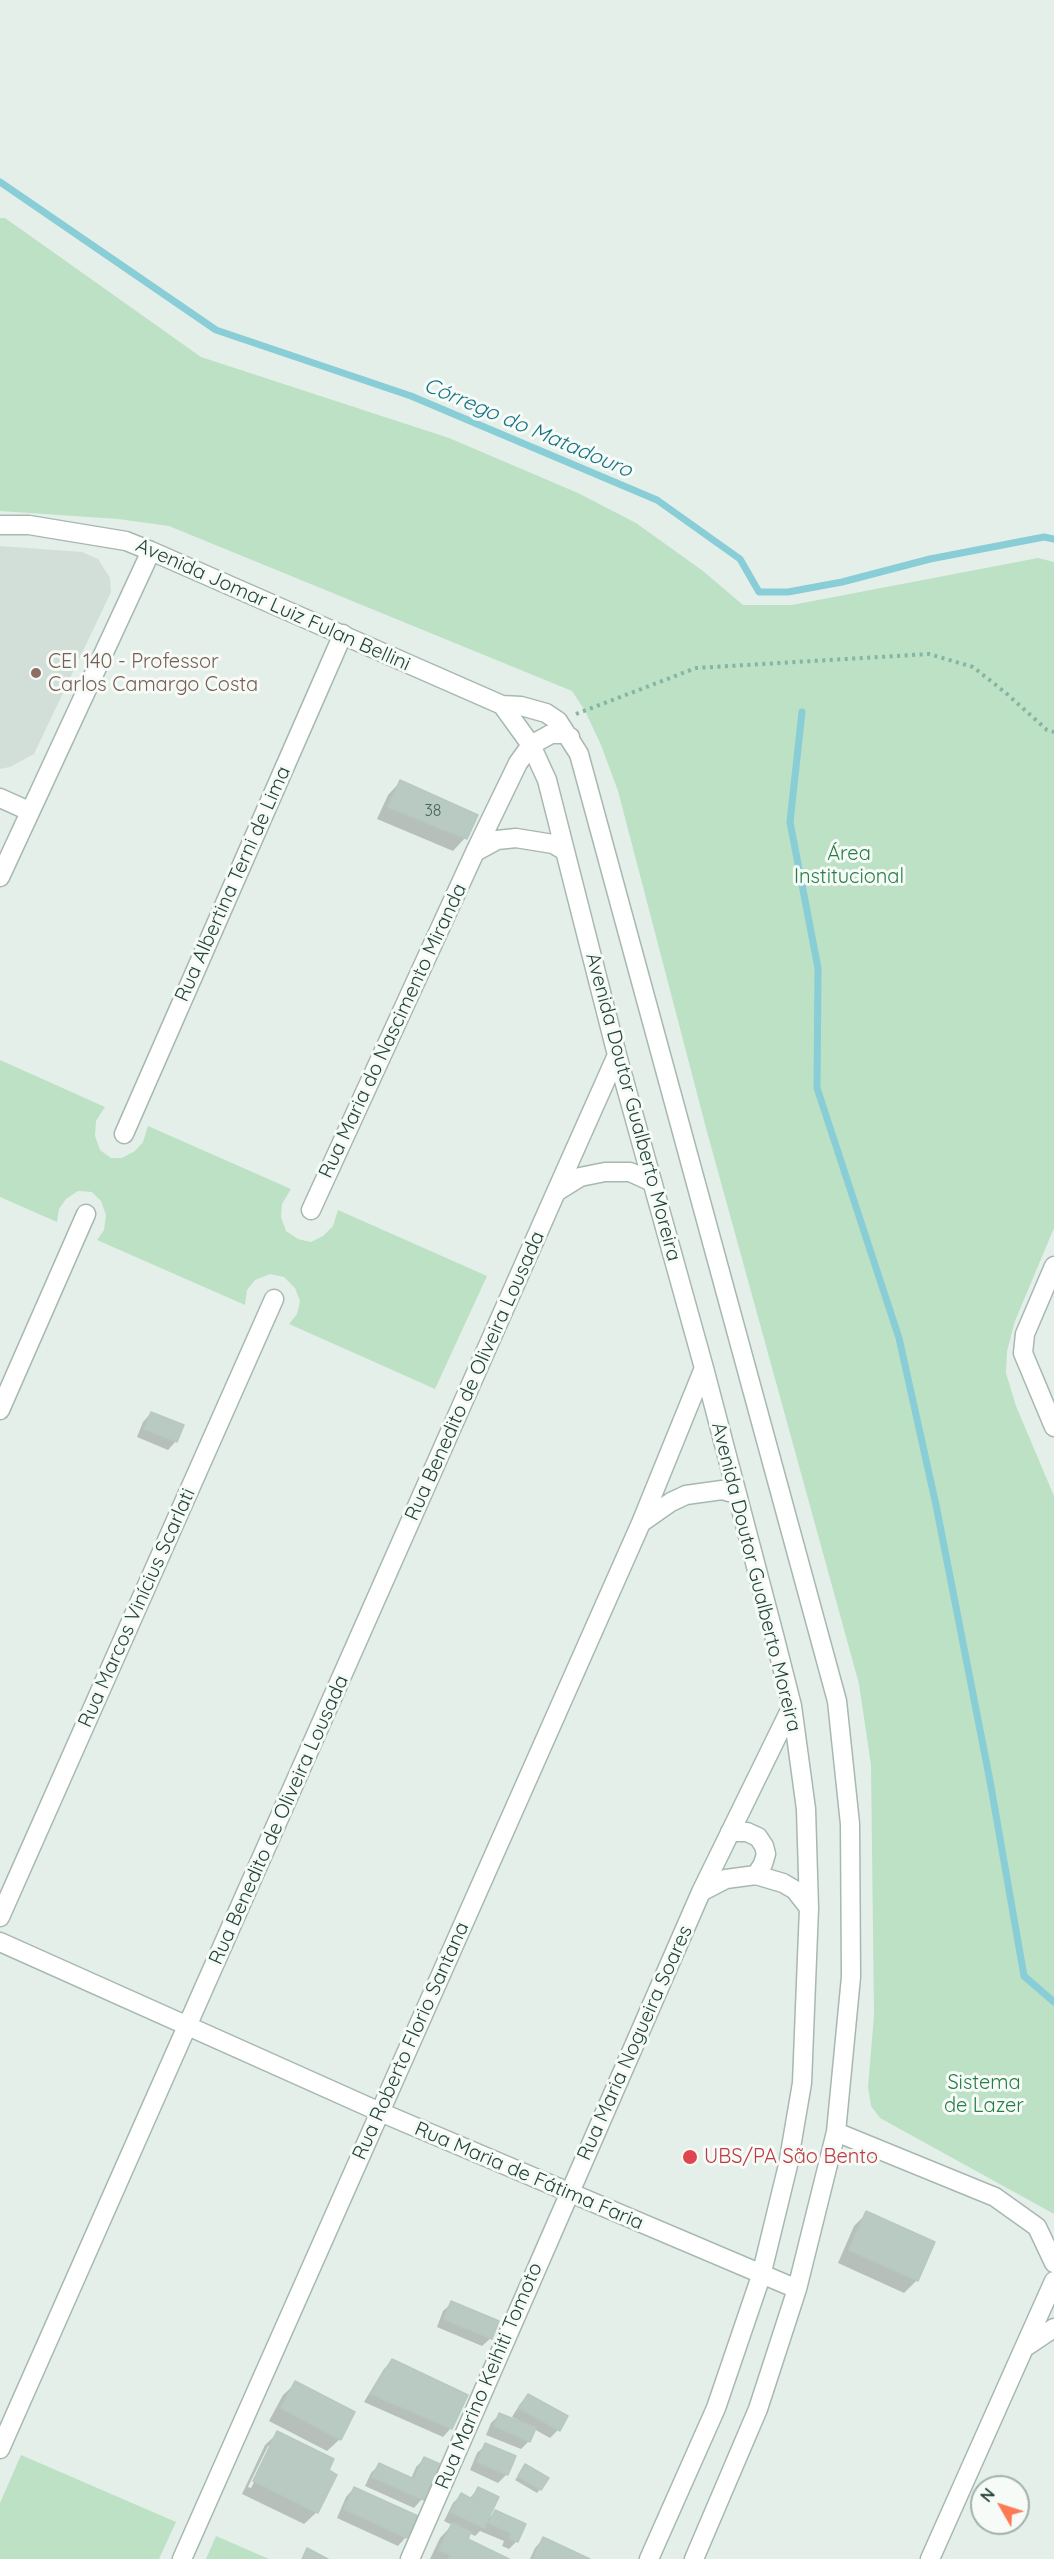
<!DOCTYPE html>
<html>
<head>
<meta charset="utf-8">
<style>
  body { margin:0 }
  #map { position:relative; width:1054px; height:2559px; overflow:hidden; background:#e5efea; font-family:Quicksand,sans-serif }
  canvas { display:block }
  .north { position:absolute; left:970px; top:2475px; width:60px; height:60px; box-sizing:border-box; background:#f6fbf8; border:2px solid #a1b1ac; border-radius:50%; rotate:309deg; font-size:16px; font-weight:700; line-height:24px; text-align:center; color:#224339 }
  .north::after { content:''; display:block; margin:auto; width:21px; height:27px; background:#fc7b55; clip-path:polygon(50% 0,100% 100%,50% 72%,0 100%) }
</style>
</head>
<body>
<div id="map">
<canvas width="1054" height="2559"></canvas>
<div class="north">N</div>
</div>
<script>
const g = document.querySelector('canvas').getContext('2d');
g.lineJoin = 'round';
function paint(path, color) { g.fillStyle = color; g.fill(path, 'evenodd'); }
const shape = rows => new Path2D(rows.map(r => 'M' + r).join(''));
function stroke(path, color, width, dash) { g.strokeStyle = color; g.lineWidth = width; g.lineCap = dash ? 'butt' : 'round'; g.setLineDash(dash || []); g.stroke(path); }
function write(font, color, halo, rows, align = 'center') {
  g.font = font + ' Quicksand,sans-serif'; g.lineWidth = 6; g.setLineDash([]); g.textBaseline = 'middle'; g.strokeStyle = halo; g.fillStyle = color; for (const [text, x, y, turn = 0] of rows) {
    g.save(); g.translate(x, y); g.rotate((+turn || 0) * Math.PI / 180); g.textAlign = isNaN(turn) ? turn : align; if (halo) g.strokeText(text, 0, 0); g.fillText(text, 0, 0); g.restore();
  }
}
const built = shape([
  [0,546,82,552,98,559,110,578,111,592,34,754,10,767,0,769]
]);
const green = shape([
  [0,218,5,218,201,357,449,438,578,493,636,523,703,571,743,605,792,605,1038,558,1054,562,1054,1228,1015,1321,1007,1351,1006,1373,1016,1406,1054,1496,1054,2214,880,2118,871,2106,868,2087,874,2015,871,1765,859,1684,706,1128,618,791,601,745,585,711,572,691,169,526,118,519,0,511],
  [0,1060,105,1107,96,1121,95,1136,100,1150,111,1158,122,1158,135,1151,143,1142,148,1126,291,1189,282,1204,281,1217,286,1231,298,1239,311,1242,323,1236,333,1226,338,1210,487,1276,435,1389,289,1324,297,1314,300,1301,295,1288,284,1277,270,1274,255,1280,247,1290,245,1305,97,1240,104,1230,106,1215,101,1201,92,1192,78,1191,66,1199,59,1209,57,1222,0,1197],
  [21,2455,176,2522,159,2559,0,2559,0,2503],
  [216,2536,269,2559,206,2559]
]);
const shadow = shape([
  [400,782,465,838,453,851,377,819,388,795],
  [151,1413,176,1441,168,1450,137,1437,143,1422],
  [867,2213,917,2280,904,2293,838,2263,854,2226],
  [452,2303,491,2338,482,2346,437,2327,443,2311],
  [392,2361,451,2428,443,2437,364,2402,384,2369],
  [296,2383,340,2439,327,2451,269,2421,283,2395],
  [528,2395,558,2430,550,2438,534,2429,529,2441,521,2449,486,2435,491,2423,499,2415,517,2422,518,2420,512,2417,520,2404],
  [278,2433,317,2512,304,2524,242,2494,265,2445],
  [268,2446,272,2446,251,2488,248,2487],
  [486,2445,507,2474,498,2483,470,2470,477,2453],
  [424,2459,438,2465,422,2499,414,2508,365,2486,371,2473,379,2465,411,2479,416,2467],
  [525,2466,540,2489,537,2493,515,2480],
  [354,2488,406,2537,398,2546,337,2518,346,2497],
  [478,2489,487,2520,495,2512,524,2525,517,2541,509,2549,502,2546,504,2541,480,2531,475,2536,469,2533,466,2540,507,2559,430,2559,440,2538,452,2525,444,2521,453,2503,461,2495,469,2499],
  [543,2539,586,2559,530,2559,535,2548]
]);
const stream = shape([
  [0,182,216,330,411,396,657,500,740,559,759,592,788,592,842,582,930,559,1044,537,1054,539],
  [802,712,790,822,818,968,817,1088,899,1338,936,1505,990,1781,1024,1976,1054,2002]
]);
const building = shape([
  [400,780,478,815,467,839,388,807,400,780],
  [151,1412,184,1425,177,1442,144,1429,151,1412],
  [866,2211,935,2242,918,2281,849,2250,866,2211],
  [451,2301,499,2321,492,2339,444,2319,451,2301],
  [392,2359,468,2395,452,2429,371,2394,392,2359],
  [295,2381,355,2412,341,2440,281,2408,295,2381],
  [528,2394,568,2416,560,2431,519,2408,528,2394],
  [499,2413,536,2428,530,2442,494,2426,499,2413],
  [277,2431,334,2459,329,2470,337,2475,318,2513,253,2481,277,2431],
  [485,2443,516,2456,508,2475,477,2462,485,2443],
  [424,2457,440,2464,424,2500,372,2477,379,2463,414,2479,424,2457],
  [525,2464,549,2478,541,2490,518,2476,525,2464],
  [354,2487,418,2516,407,2538,344,2509,354,2487],
  [478,2487,499,2497,484,2528,451,2512,461,2493,472,2499,478,2487],
  [495,2510,526,2524,518,2542,509,2538,511,2533,489,2523,495,2510],
  [452,2523,471,2532,468,2539,509,2559,449,2559,450,2555,439,2550,452,2523],
  [543,2537,590,2559,533,2559,543,2537],
  [307,2548,328,2559,302,2559,307,2548]
]);
const path = shape([
  [576,714,696,668,929,654,973,667,1006,693,1047,730,1054,732]
]);
const street = shape([
  [0,525,29,525,126,541,151,551,502,705,521,706,546,713,558,721,579,754,837,1701,850,1824,851,1977,836,2132,797,2289,758,2409,694,2559],
  [502,705,531,745,547,780,617,1055,704,1368,774,1635,792,1706,806,1809,809,1908,802,2083,788,2165,761,2276,716,2408,649,2559],
  [0,798,29,811],
  [565,851,553,844,516,838,497,840,475,852,518,763,531,745,551,734,563,734,570,737],
  [0,877,151,551],
  [617,1055,556,1192,580,1177,605,1172,630,1172,652,1182],
  [124,1134,343,634],
  [311,1210,475,852],
  [1054,1266,1025,1334,1023,1353,1054,1427],
  [704,1368,641,1523,671,1502,686,1495,722,1490,737,1494],
  [0,1410,86,1214],
  [730,1832,747,1832,758,1837,764,1846,766,1854,763,1864,756,1875],
  [701,1892,726,1879,756,1875,783,1883,795,1890,809,1908],
  [0,1917,274,1299],
  [0,1942,380,2112,797,2289],
  [836,2132,995,2197,1037,2227,1054,2263],
  [1054,2281,1024,2348,1054,2328],
  [0,2449,556,1192],
  [182,2559,641,1523],
  [410,2559,701,1892,792,1706],
  [930,2559,1024,2348]
]);
const markers = [
  [36,673,6,"#8d6e63"],
  [690,2157,8,"#e0444e"]
];
const numberNames = [
  ["38",433,811]
];
const streetNames = [
  ["Avenida Jomar Luiz Fulan Bellini",273,605,24],
  ["Rua Albertina Terni de Lima",233,884,-66],
  ["Rua Maria do Nascimento Miranda",393,1031,-65],
  ["Avenida Doutor Gualberto Moreira",633,1107,75],
  ["Rua Benedito de Oliveira Lousada",475,1376,-66],
  ["Avenida Doutor Gualberto Moreira",756,1577,76],
  ["Rua Marcos Vinícius Scarlati",137,1608,-66],
  ["Rua Benedito de Oliveira Lousada",279,1820,-66],
  ["Rua Roberto Florio Santana",411,2041,-66],
  ["Rua Maria Nogueira Soares",635,2043,-66],
  ["Rua Maria de Fátima Faria",529,2176,23],
  ["Rua Marino Keihiti Tomoto",489,2376,-67]
];
const educationNames = [
  ["CEI 140 - Professor",48,662],
  ["Carlos Camargo Costa",48,685]
];
const parkNames = [
  ["Área",849,854],
  ["Institucional",849,877],
  ["Sistema",984,2083],
  ["de Lazer",984,2106]
];
const healthNames = [
  ["UBS/PA São Bento",704,2157]
];
const waterNames = [
  ["Córrego do Matadouro",528,428,23]
];
paint(built, '#d2dfd9');
paint(green, '#bce1c5');
paint(shadow, '#0003');
stroke(stream, '#89cdd7', 7);
paint(building, '#b9cac3');
stroke(building, '#b6c9c1', 1.5);
stroke(street, '#a7b8b1', 21);
stroke(path, '#83b5a4', 4, [3, 4.5]);
stroke(street, '#fff', 18);
for (const [x, y, r, color] of markers) { const dot = new Path2D(); dot.arc(x, y, r, 0, 2 * Math.PI); g.fillStyle = color; g.fill(dot); stroke(dot, '#f6fbf8', 2); }
write('16px', '#48655c', null, numberNames);
write('20px', '#224339', '#f6fbf8', streetNames);
write('20px', '#785e54', '#f6fbf8', educationNames, 'left');
write('20px', '#287d47', '#f6fbf8', parkNames);
write('20px', '#be3a42', '#f6fbf8', healthNames, 'left');
write('italic 21px', '#167484', '#f6fbf8', waterNames);
</script>
</body>
</html>
